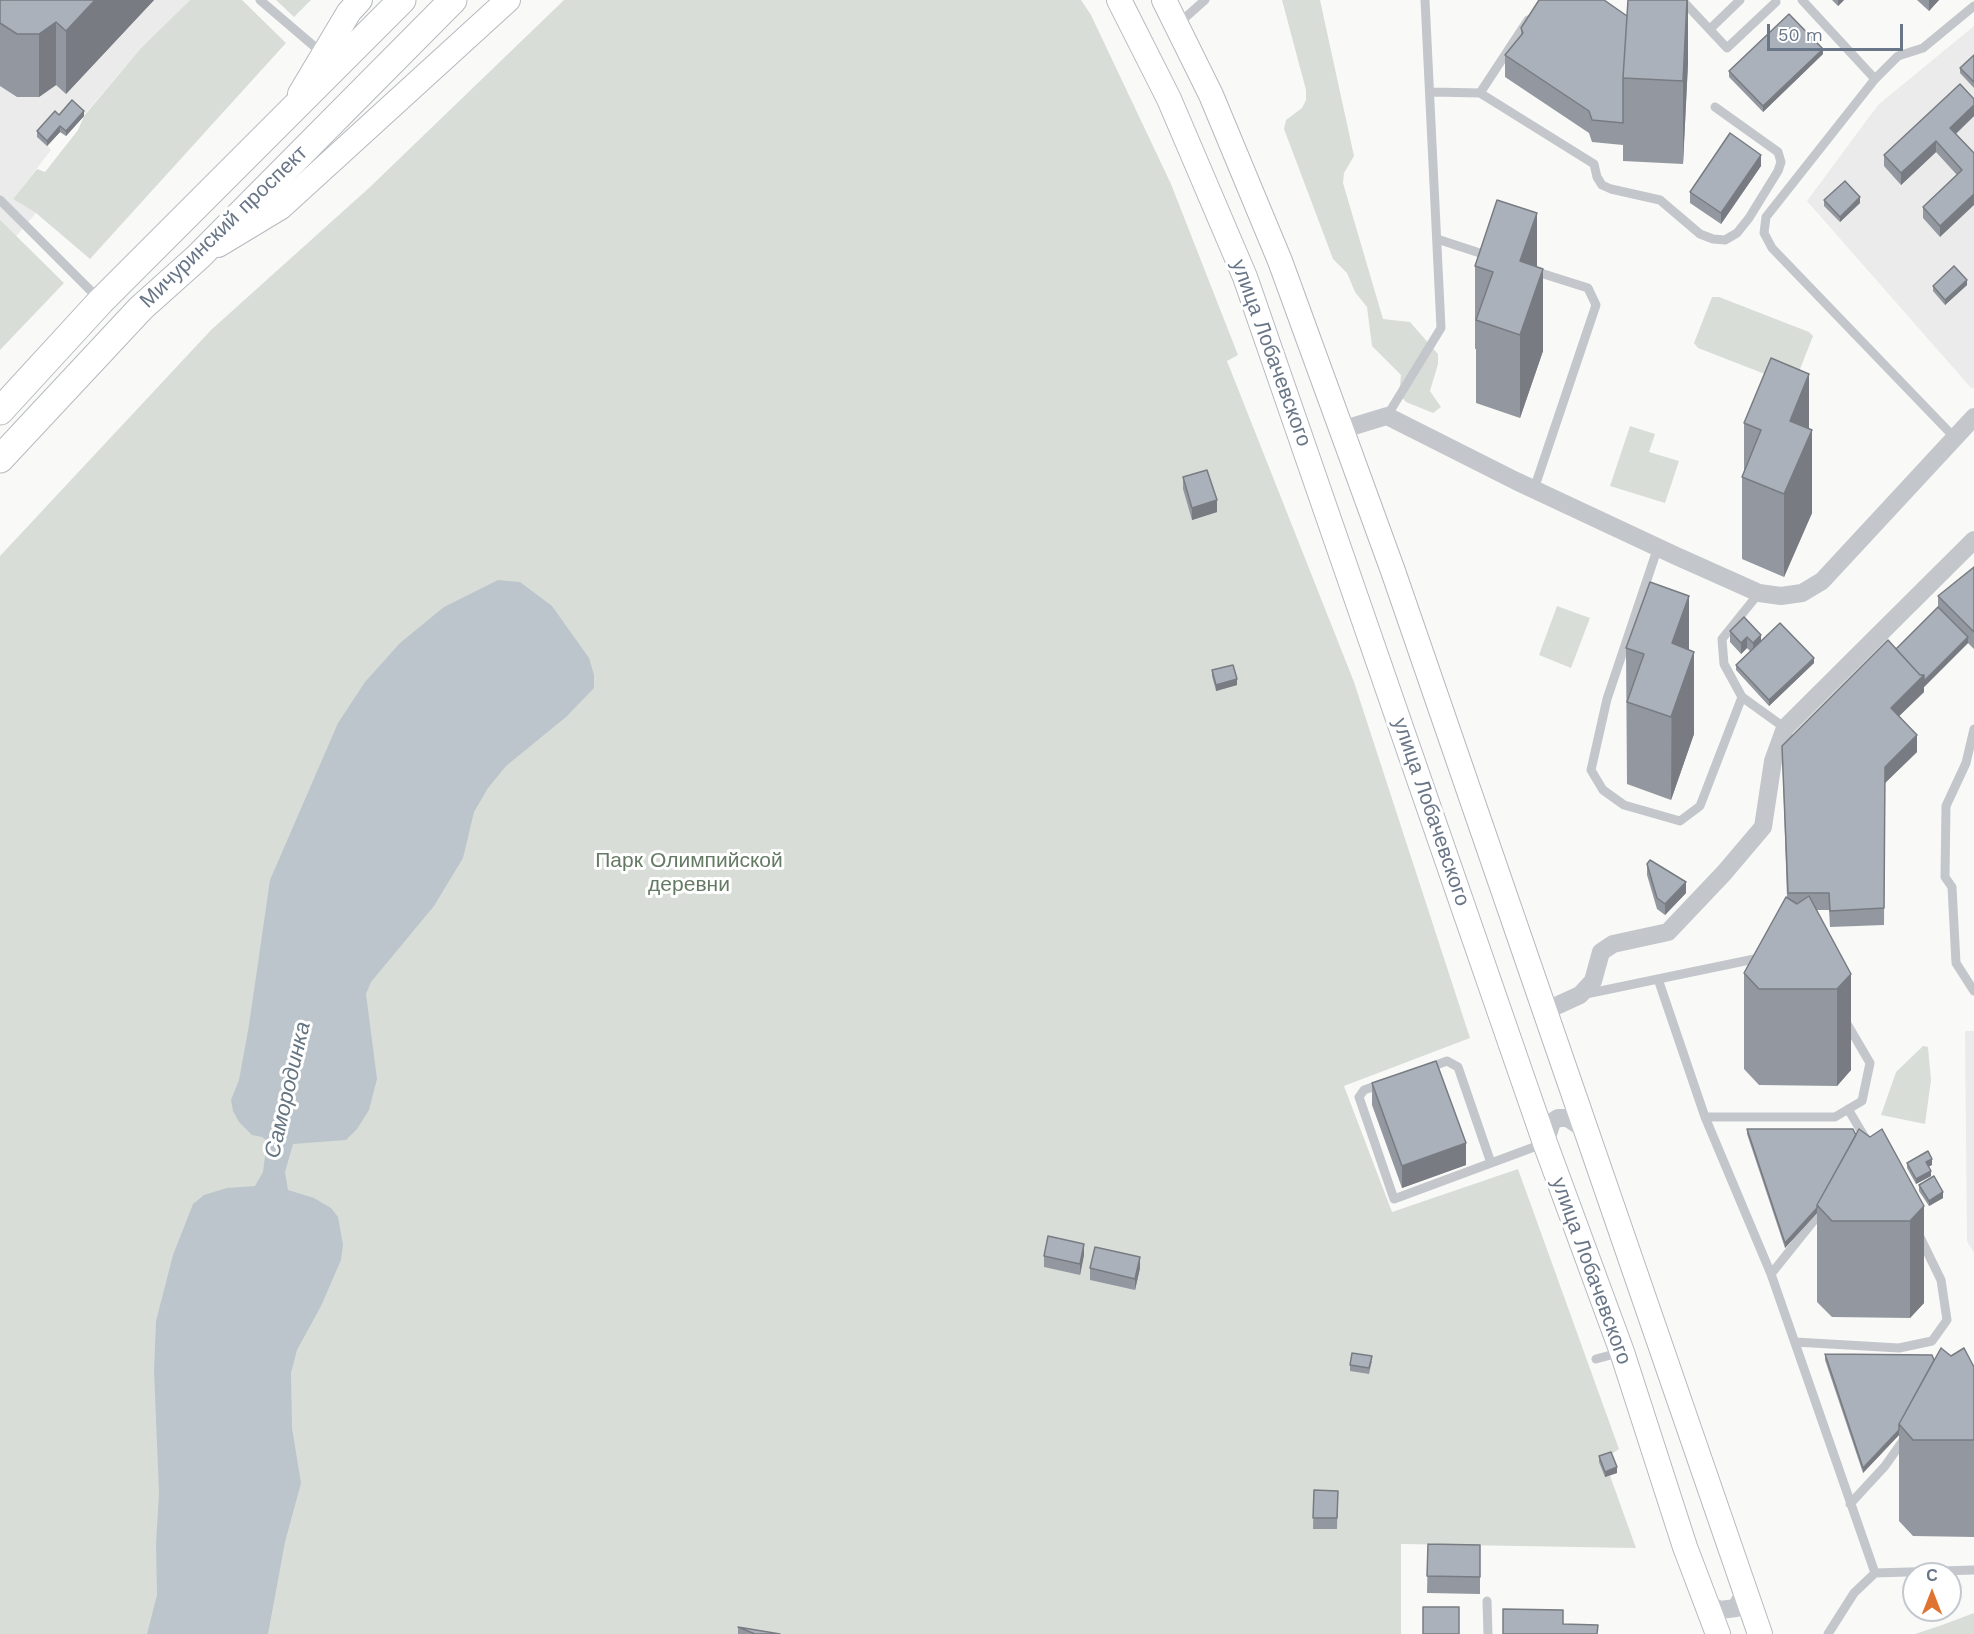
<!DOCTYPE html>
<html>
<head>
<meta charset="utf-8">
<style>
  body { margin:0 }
  #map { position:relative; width:1974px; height:1634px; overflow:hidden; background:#f9faf7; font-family:"Work Sans",sans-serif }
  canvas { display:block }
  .north { position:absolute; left:1902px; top:1562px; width:60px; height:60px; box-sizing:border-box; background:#fff; border:2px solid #c3c8cf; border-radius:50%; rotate:0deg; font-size:16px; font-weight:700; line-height:24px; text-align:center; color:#697688 }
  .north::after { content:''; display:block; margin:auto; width:21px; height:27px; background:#df7432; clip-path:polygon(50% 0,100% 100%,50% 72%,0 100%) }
  .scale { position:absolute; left:1767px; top:24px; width:136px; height:27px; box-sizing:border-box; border:3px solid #697688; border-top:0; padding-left:8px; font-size:18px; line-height:21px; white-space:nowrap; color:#697688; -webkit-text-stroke:4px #fff; paint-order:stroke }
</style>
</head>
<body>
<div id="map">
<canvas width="1974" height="1634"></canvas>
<div class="north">С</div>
<div class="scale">50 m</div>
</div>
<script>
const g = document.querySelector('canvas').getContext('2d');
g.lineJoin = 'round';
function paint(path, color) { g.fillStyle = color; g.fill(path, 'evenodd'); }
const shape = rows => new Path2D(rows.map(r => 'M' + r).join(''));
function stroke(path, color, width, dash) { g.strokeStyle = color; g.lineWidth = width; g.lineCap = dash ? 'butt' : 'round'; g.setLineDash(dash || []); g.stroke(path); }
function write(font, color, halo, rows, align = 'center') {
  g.font = font + ' "Work Sans",sans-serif'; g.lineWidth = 6; g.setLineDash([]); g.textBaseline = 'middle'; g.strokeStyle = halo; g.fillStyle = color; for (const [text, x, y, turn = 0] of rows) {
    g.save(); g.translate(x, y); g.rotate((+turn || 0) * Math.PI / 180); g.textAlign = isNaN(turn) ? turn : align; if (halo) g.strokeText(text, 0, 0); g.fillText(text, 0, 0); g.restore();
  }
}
const built = shape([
  [0,0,190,0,141,48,66,136,60,132,48,146,51,150,13,199,36,213,0,255],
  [1974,26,1974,387,1972,389,1807,201,1878,105],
  [1965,1031,1974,1031,1974,1253,1967,1241]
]);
const green = shape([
  [190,0,242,0,286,43,90,259,36,213,13,199,37,169,45,172,78,130,84,116,141,48],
  [276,0,311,0,294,17],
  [564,0,1081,0,1091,15,1171,184,1238,355,1227,361,1354,682,1470,1038,1344,1086,1392,1212,1518,1169,1619,1449,1604,1459,1636,1548,1401,1544,1401,1634,0,1634,0,556,211,330,370,187],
  [1282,0,1320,0,1354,156,1344,173,1343,183,1383,319,1410,322,1438,354,1438,364,1430,391,1441,407,1433,413,1406,402,1399,394,1401,375,1372,346,1367,307,1355,292,1347,273,1333,259,1284,129,1286,120,1302,108,1306,100,1306,90],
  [0,220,64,283,0,350],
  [1712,297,1719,297,1809,332,1813,336,1795,382,1788,383,1698,348,1694,343],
  [1630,426,1655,434,1649,452,1679,461,1665,503,1610,486],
  [1557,606,1590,618,1571,668,1539,655],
  [1923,1046,1928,1047,1931,1080,1925,1124,1881,1115,1896,1072],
  [1974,1613,1974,1634,1915,1634,1942,1625]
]);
const water = shape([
  [498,580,520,582,552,606,589,658,594,675,594,688,566,717,506,766,488,788,474,812,463,858,434,906,371,982,366,994,377,1079,369,1110,357,1129,346,1140,293,1144,285,1172,288,1190,314,1198,331,1208,338,1217,343,1245,341,1260,321,1306,297,1350,291,1373,292,1428,301,1483,285,1542,268,1634,147,1634,157,1595,156,1544,159,1493,154,1370,156,1321,173,1255,193,1204,204,1195,227,1188,255,1186,263,1172,267,1141,262,1137,252,1135,239,1122,233,1111,231,1100,239,1080,249,1025,270,880,338,723,365,682,400,643,444,607]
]);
const lane = shape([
  [260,0,322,53],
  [1682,0,1727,48,1776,2],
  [1802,0,1875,79,1898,56,1923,48,1974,6],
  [1178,24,1205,0],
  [1710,29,1740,0],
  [1875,79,1766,217,1764,233,1772,248,1954,437],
  [1432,92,1480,93,1594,164,1597,177,1602,185,1611,189,1660,200,1700,234,1713,239,1725,240,1737,233,1749,218,1778,171,1781,162,1778,152,1715,107],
  [1480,93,1528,20],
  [0,200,100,300],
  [1437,239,1489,256],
  [1531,270,1588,288,1596,305,1534,489],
  [1387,416,1441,328,1425,0],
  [1658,547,1607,699,1591,770,1603,790,1624,805,1680,821,1700,806,1742,697],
  [1759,593,1722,639,1724,664,1742,697,1785,728],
  [1974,729,1966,763,1946,806,1945,877,1952,887,1956,963,1974,991],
  [1658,979,1764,957],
  [1586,994,1658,979,1705,1117,1771,1274,1875,1573,1974,1570],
  [1428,1068,1447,1061,1458,1067,1491,1163],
  [1384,1083,1364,1090,1359,1097,1394,1199,1545,1143],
  [1848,1109,1867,1141],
  [1705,1117,1835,1117,1862,1101,1870,1063,1846,1022],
  [1771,1274,1824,1208],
  [1795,1342,1899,1348,1932,1341,1947,1320,1941,1280,1920,1237],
  [1596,1359,1622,1352],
  [1850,1504,1885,1466,1904,1439],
  [1487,1601,1488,1634],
  [1828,1634,1854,1593,1875,1573]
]);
const street = shape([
  [1341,430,1387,416,1516,481,1674,555,1759,593,1781,596,1802,593,1822,581,1974,417],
  [1543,1012,1580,995,1593,981,1601,952,1613,944,1668,932,1724,873,1763,827,1773,761,1785,728,1974,540],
  [1545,1143,1552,1122,1558,1118,1568,1118,1584,1129],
  [1705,1596,1712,1606,1720,1610,1736,1608,1743,1595,1742,1584]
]);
const secondary = shape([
  [1119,0,1169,99,1245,277,1545,1143,1622,1352,1685,1547,1718,1634],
  [1164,0,1211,95,1280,261,1393,571,1760,1634],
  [300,94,349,12,360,0],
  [218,245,281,207,508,0]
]);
const primary = shape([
  [0,411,101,301,402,0],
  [0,459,141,308,198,257,453,0]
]);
const wall = shape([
  [0,0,154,0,66,94,56,85,39,97,17,97,0,86],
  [1688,0,1688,63,1683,164,1623,161,1623,145,1592,142,1589,133,1505,77,1505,55,1521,35,1521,28,1627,16],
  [1832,0,1844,0,1838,6],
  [1917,0,1939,0,1929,11],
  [1823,54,1763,112,1729,77,1729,71],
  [1974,55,1974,88,1960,73,1960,68],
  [1974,99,1974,116,1956,134,1974,153,1940,237,1923,218,1923,207,1957,175,1936,152,1901,185,1884,166,1884,155],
  [59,115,84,116,66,136,60,132,47,146,37,137,37,131],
  [1761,166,1721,224,1690,203,1690,192],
  [1824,200,1860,203,1840,222,1824,206],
  [1475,266,1537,267,1543,351,1520,418,1476,403,1476,349,1475,349],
  [1967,285,1945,305,1933,291,1933,286],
  [1744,423,1809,429,1812,513,1784,577,1742,559,1742,477,1744,471],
  [1183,477,1217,512,1192,520,1183,489],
  [1974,567,1974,649,1968,643,1924,687,1924,692,1899,716,1917,752,1885,783,1884,925,1830,927,1829,910,1816,910,1851,974,1851,1070,1837,1086,1759,1085,1744,1069,1744,973,1787,898,1782,746,1896,649,1938,607,1938,596],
  [1730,631,1761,641,1814,663,1769,706,1736,670,1736,665,1750,651,1747,648,1741,654,1730,642],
  [1626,648,1689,650,1694,734,1671,800,1627,784],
  [1212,670,1237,685,1216,691,1212,676],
  [1647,864,1686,893,1665,915,1657,909,1647,875],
  [1372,1083,1466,1165,1402,1188,1372,1105],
  [1747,1129,1856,1135,1924,1206,1924,1303,1910,1318,1832,1317,1817,1302,1817,1213,1785,1248,1747,1134],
  [1907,1163,1932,1165,1929,1166,1931,1176,1916,1184,1907,1168],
  [1919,1185,1943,1198,1929,1206,1919,1191],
  [1084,1255,1080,1275,1044,1267,1044,1256],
  [1090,1268,1140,1268,1135,1290,1090,1280],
  [1825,1354,1934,1360,1951,1356,1974,1367,1974,1537,1913,1536,1899,1521,1899,1435,1863,1473,1825,1360],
  [1372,1361,1369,1374,1350,1371,1350,1365],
  [1599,1456,1617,1473,1605,1477,1599,1462],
  [1314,1490,1338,1491,1337,1529,1313,1529],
  [1428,1544,1480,1545,1480,1594,1427,1593],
  [738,1627,780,1634,738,1634]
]);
const shadedWall = shape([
  [95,0,154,0,66,94,66,31],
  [1687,0,1688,0,1688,63,1683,164,1683,81],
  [1838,0,1844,0,1838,6],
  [1929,0,1939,0,1929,11],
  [56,22,56,85,39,97,39,34],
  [1823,49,1823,54,1763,112,1763,106],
  [1974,105,1974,116,1950,139,1950,128],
  [84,111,84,116,66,136,66,131],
  [60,126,60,132,47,146,47,141],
  [1936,141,1936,152,1901,185,1901,173],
  [1761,155,1761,166,1721,224,1721,213],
  [1974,194,1974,205,1940,237,1940,226],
  [1860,197,1860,203,1840,222,1840,217],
  [1537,213,1537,287,1543,269,1543,351,1520,418,1520,261],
  [1967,280,1967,285,1945,305,1945,300],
  [1809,374,1809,436,1812,430,1812,513,1784,577,1784,494,1790,421],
  [1217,500,1217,512,1192,520,1192,508],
  [1689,596,1689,667,1694,652,1694,734,1671,800,1672,643],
  [1761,635,1761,646,1753,654,1753,643],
  [1747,637,1747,648,1741,654,1741,643],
  [1968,637,1968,643,1924,687,1924,692,1891,724,1891,708,1924,675],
  [1814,658,1814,663,1769,706,1769,700],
  [1237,679,1237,685,1216,691,1216,685],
  [1917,735,1917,752,1885,783,1884,925,1885,767],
  [1686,882,1686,893,1665,915,1665,904],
  [1851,974,1851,1070,1837,1086,1837,989],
  [1466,1143,1466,1165,1402,1188,1402,1166],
  [1932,1159,1932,1165,1926,1168,1926,1162],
  [1931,1171,1931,1176,1916,1184,1916,1179],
  [1943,1192,1943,1198,1929,1206,1929,1201],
  [1924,1206,1924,1303,1910,1318,1910,1221],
  [1817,1208,1817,1213,1785,1248,1785,1243],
  [1084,1244,1084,1255,1080,1275,1080,1264],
  [1140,1257,1140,1268,1135,1290,1135,1279],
  [1899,1430,1899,1435,1863,1473,1863,1468],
  [1617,1467,1617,1473,1605,1477,1605,1472]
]);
const building = shape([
  [0,0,95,0,66,31,56,22,39,34,17,34,0,23,0,0],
  [1539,0,1604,0,1627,16,1623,78,1623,123,1592,120,1589,111,1505,55,1523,33,1521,28,1539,0],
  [1628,0,1687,0,1683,81,1623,78,1628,0],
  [1789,14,1823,49,1763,106,1729,71,1789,14],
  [1974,55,1974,82,1960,68,1974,55],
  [1960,84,1974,99,1974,105,1950,128,1974,153,1974,194,1940,226,1923,207,1962,170,1936,141,1901,173,1884,155,1960,84],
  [72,100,84,111,66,131,60,126,47,141,37,131,55,111,59,115,72,100],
  [1730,133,1761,155,1721,213,1690,192,1730,133],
  [1845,181,1860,197,1840,217,1824,200,1845,181],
  [1497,200,1537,213,1520,261,1543,269,1520,335,1476,320,1493,272,1475,266,1497,200],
  [1954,266,1967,280,1945,300,1933,286,1954,266],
  [1771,358,1809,374,1790,421,1812,430,1784,494,1742,477,1761,430,1744,423,1771,358],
  [1207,470,1217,500,1192,508,1183,477,1207,470],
  [1974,567,1974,632,1938,596,1974,567],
  [1650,582,1689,596,1672,643,1694,652,1671,717,1627,702,1644,654,1626,648,1650,582],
  [1938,607,1968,637,1924,681,1924,675,1920,675,1896,649,1938,607],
  [1744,617,1761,635,1753,643,1747,637,1741,643,1730,631,1744,617],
  [1780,623,1814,658,1769,700,1736,665,1780,623],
  [1888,640,1920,675,1924,675,1891,708,1917,735,1885,767,1884,908,1830,911,1829,893,1788,893,1782,746,1888,640],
  [1233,665,1237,679,1216,685,1212,670,1233,665],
  [1650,860,1686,882,1665,904,1657,898,1647,864,1650,860],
  [1809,896,1851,974,1837,989,1759,989,1744,973,1786,897,1797,904,1809,896],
  [1436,1061,1466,1143,1402,1166,1372,1083,1436,1061],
  [1747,1129,1853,1129,1856,1135,1817,1205,1817,1208,1785,1243,1747,1129],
  [1859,1129,1870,1137,1882,1129,1924,1206,1910,1221,1832,1221,1817,1205,1859,1129],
  [1928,1151,1932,1159,1926,1162,1931,1171,1916,1179,1907,1163,1928,1151],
  [1934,1176,1943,1192,1929,1201,1919,1185,1934,1176],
  [1048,1236,1084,1244,1080,1264,1044,1256,1048,1236],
  [1095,1247,1140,1257,1135,1279,1090,1268,1095,1247],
  [1941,1348,1951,1356,1964,1348,1974,1367,1974,1440,1913,1440,1899,1424,1941,1348],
  [1352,1353,1372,1356,1369,1368,1350,1365,1352,1353],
  [1825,1354,1932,1355,1934,1360,1899,1424,1899,1430,1863,1468,1825,1354],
  [1611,1452,1617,1467,1605,1472,1599,1456,1611,1452],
  [1314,1490,1338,1491,1337,1518,1313,1518,1314,1490],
  [1428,1544,1480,1545,1480,1577,1427,1576,1428,1544],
  [1423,1607,1459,1607,1459,1634,1423,1634,1423,1607],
  [1503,1609,1563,1610,1563,1624,1598,1625,1597,1634,1503,1634,1503,1609],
  [738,1627,780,1634,755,1634,738,1627]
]);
const streetNames = [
  ["Мичуринский проспект",224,227,-44],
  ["улица Лобачевского",1271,353,70],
  ["улица Лобачевского",1431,812,71],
  ["улица Лобачевского",1591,1271,70]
];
const parkNames = [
  ["Парк Олимпийской",689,861],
  ["деревни",689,885]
];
const waterNames = [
  ["Самородинка",288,1090,-77]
];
paint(built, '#eaebea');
paint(green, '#d8ded7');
paint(water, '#bcc5cb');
stroke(secondary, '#b5b9bf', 26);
stroke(primary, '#b6babf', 29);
stroke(lane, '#c3c6cb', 9);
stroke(street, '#c3c6cb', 18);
stroke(secondary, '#fff', 24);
stroke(primary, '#fff', 27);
paint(wall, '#9398a0');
paint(shadedWall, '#787c82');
paint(building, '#abb1ba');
stroke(building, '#787c82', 1.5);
write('21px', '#697688', '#fff', streetNames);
write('21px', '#657a64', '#fff', parkNames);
write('italic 22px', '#657683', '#fff', waterNames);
</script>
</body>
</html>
